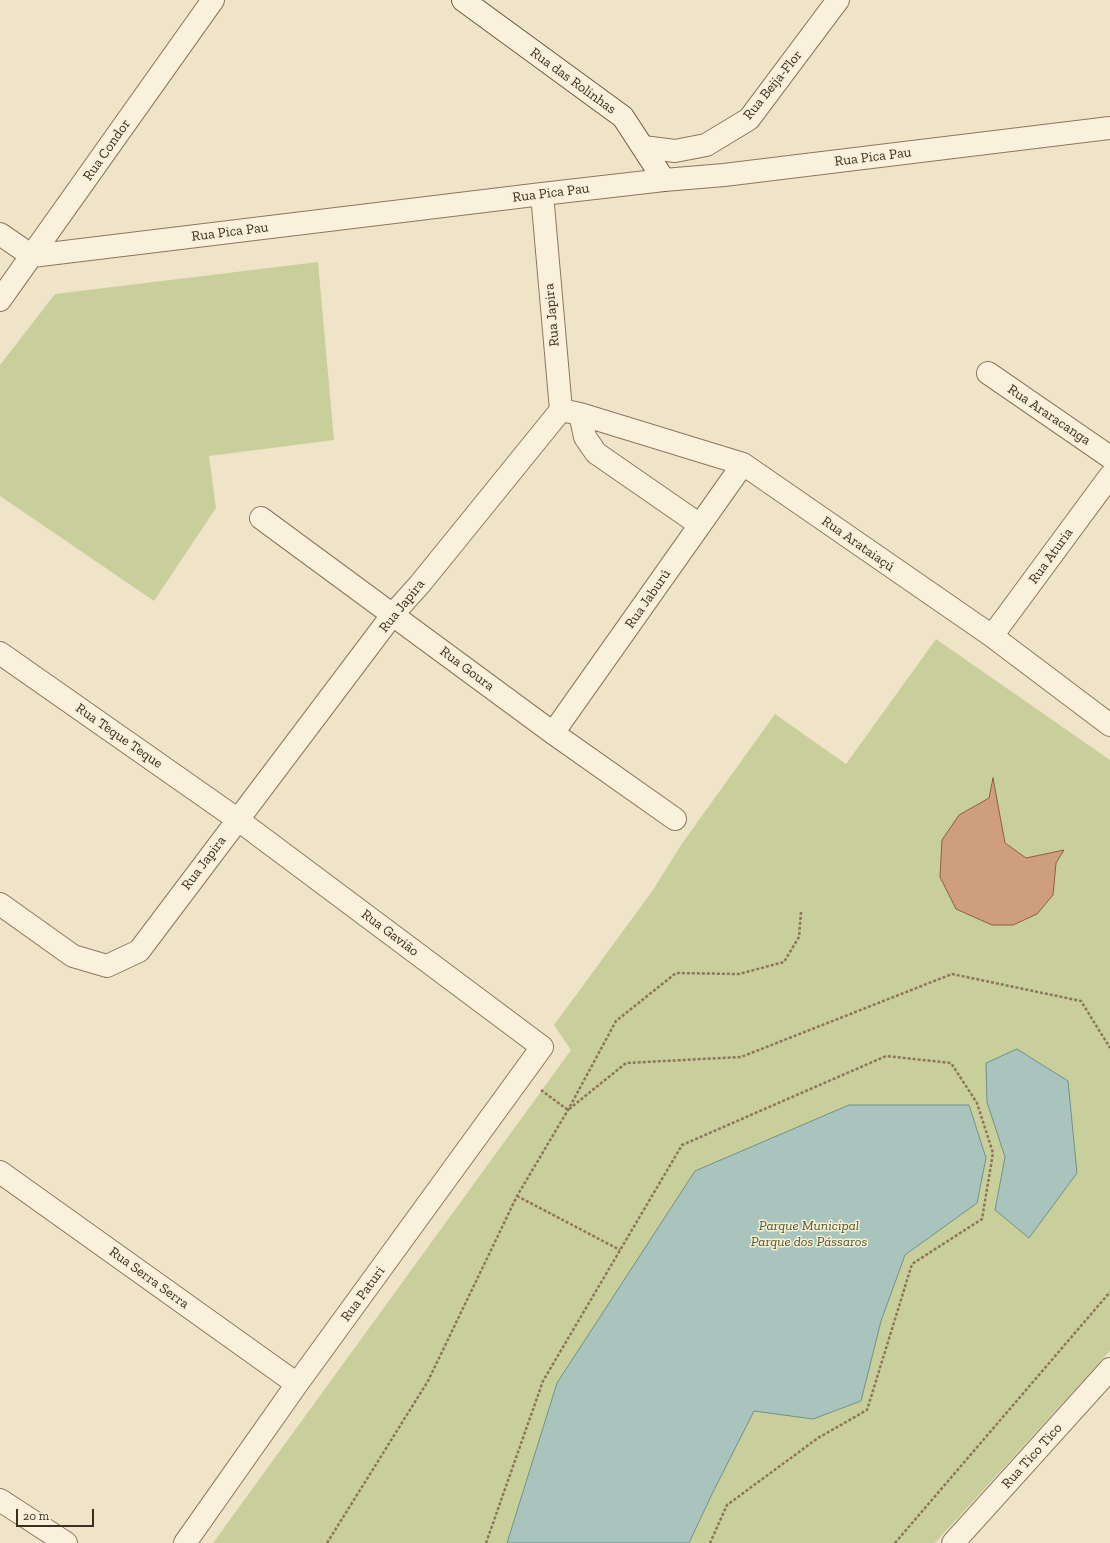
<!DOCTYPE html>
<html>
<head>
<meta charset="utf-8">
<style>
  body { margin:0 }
  #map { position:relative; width:1110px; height:1543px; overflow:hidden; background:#f0e4c8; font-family:"Zilla Slab",serif }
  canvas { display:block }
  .scale { position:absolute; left:16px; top:1509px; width:78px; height:18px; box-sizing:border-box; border:2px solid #3d2e20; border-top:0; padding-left:5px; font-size:12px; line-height:14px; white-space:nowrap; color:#3d2e20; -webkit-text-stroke:3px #f7eed8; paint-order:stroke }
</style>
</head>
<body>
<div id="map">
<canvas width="1110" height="1543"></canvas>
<div class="scale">20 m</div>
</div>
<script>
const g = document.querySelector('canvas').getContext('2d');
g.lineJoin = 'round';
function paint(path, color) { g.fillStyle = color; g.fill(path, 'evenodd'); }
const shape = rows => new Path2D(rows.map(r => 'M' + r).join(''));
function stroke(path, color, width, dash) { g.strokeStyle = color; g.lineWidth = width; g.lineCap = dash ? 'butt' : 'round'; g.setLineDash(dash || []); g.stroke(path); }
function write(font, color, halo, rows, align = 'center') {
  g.font = font + ' "Zilla Slab",serif'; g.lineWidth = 3; g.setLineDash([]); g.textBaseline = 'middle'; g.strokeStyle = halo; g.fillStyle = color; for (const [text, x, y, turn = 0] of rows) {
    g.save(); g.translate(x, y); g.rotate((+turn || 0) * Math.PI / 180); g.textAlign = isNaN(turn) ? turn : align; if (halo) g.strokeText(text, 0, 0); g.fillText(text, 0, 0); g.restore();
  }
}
const green = shape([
  [318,262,334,440,209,456,216,508,154,601,0,496,0,365,55,294],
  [936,639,1110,760,1110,1351,935,1543,213,1543,571,1050,554,1025,653,890,681,845,775,714,846,764]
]);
const water = shape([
  [1017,1049,1068,1081,1077,1173,1029,1238,995,1210,1005,1157,987,1102,986,1063,1017,1049],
  [849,1105,969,1105,986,1158,977,1203,905,1255,881,1321,861,1401,813,1419,754,1411,712,1494,689,1543,507,1543,557,1383,695,1171,849,1105]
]);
const building = shape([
  [993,778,1005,843,1026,858,1064,850,1056,863,1053,895,1037,914,1013,925,992,925,956,909,940,877,942,840,959,815,989,798,993,778]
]);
const path = shape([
  [541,1090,568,1110,626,1063,741,1057,952,974,1081,1001,1110,1048],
  [517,1196,620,1250],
  [327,1543,428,1381,517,1196,568,1110,616,1021,676,973,739,974,784,962,799,937,801,912],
  [486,1543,543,1381,682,1145,886,1056,951,1063,977,1103,993,1153,982,1219,912,1264,867,1410,818,1438,727,1505,710,1543],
  [895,1543,1110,1292]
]);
const street = shape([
  [643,147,675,151,706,145,749,119,838,0],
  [0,234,32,256,542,194,664,180,724,175,1110,128],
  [0,300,213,0],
  [988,373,1110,457],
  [561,410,580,414,743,464,992,636,1110,725],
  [580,414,585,437,596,453,700,525],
  [261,518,553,733,675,819],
  [992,636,1110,476],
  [0,653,237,819,542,1047,297,1384,185,1543],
  [553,733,743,464],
  [0,904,73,956,107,966,139,951,393,614,420,584,561,410,542,194],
  [0,1172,297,1384],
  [0,1500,66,1543],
  [953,1543,1110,1369]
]);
const secondary = shape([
  [463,0,623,117,664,180]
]);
const streetNames = [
  ["Rua das Rolinhas",573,81,36],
  ["Rua Beija-Flor",773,85,-51],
  ["Rua Condor",107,150,-55],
  ["Rua Pica Pau",873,157,-7],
  ["Rua Pica Pau",551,193,-7],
  ["Rua Pica Pau",230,232,-7],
  ["Rua Japira",552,315,-95],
  ["Rua Araracanga",1049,415,34],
  ["Rua Arataiaçú",858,544,35],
  ["Rua Aturia",1051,556,-54],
  ["Rua Jaburú",648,599,-55],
  ["Rua Japira",402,606,-51],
  ["Rua Goura",467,669,37],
  ["Rua Teque Teque",119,736,35],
  ["Rua Japira",204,863,-53],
  ["Rua Gavião",390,933,37],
  ["Rua Serra Serra",149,1278,36],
  ["Rua Paturi",363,1294,-54],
  ["Rua Tico Tico",1032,1456,-48]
];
const parkNames = [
  ["Parque Municipal",809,1226],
  ["Parque dos Pássaros",809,1242]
];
paint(green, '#c9cf9b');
paint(water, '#a9c4bc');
stroke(water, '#6f938a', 1);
paint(building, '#cf9f7d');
stroke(building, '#8d5f41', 1);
stroke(street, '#8d765c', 24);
stroke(secondary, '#6f573f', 24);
stroke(path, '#8d765c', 2.5, [3, 2]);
stroke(street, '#faf1dc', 22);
stroke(secondary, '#faf1dc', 22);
write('14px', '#3d2e20', '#f7eed8', streetNames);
write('italic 14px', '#4d5a26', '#f7eed8', parkNames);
</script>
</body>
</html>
